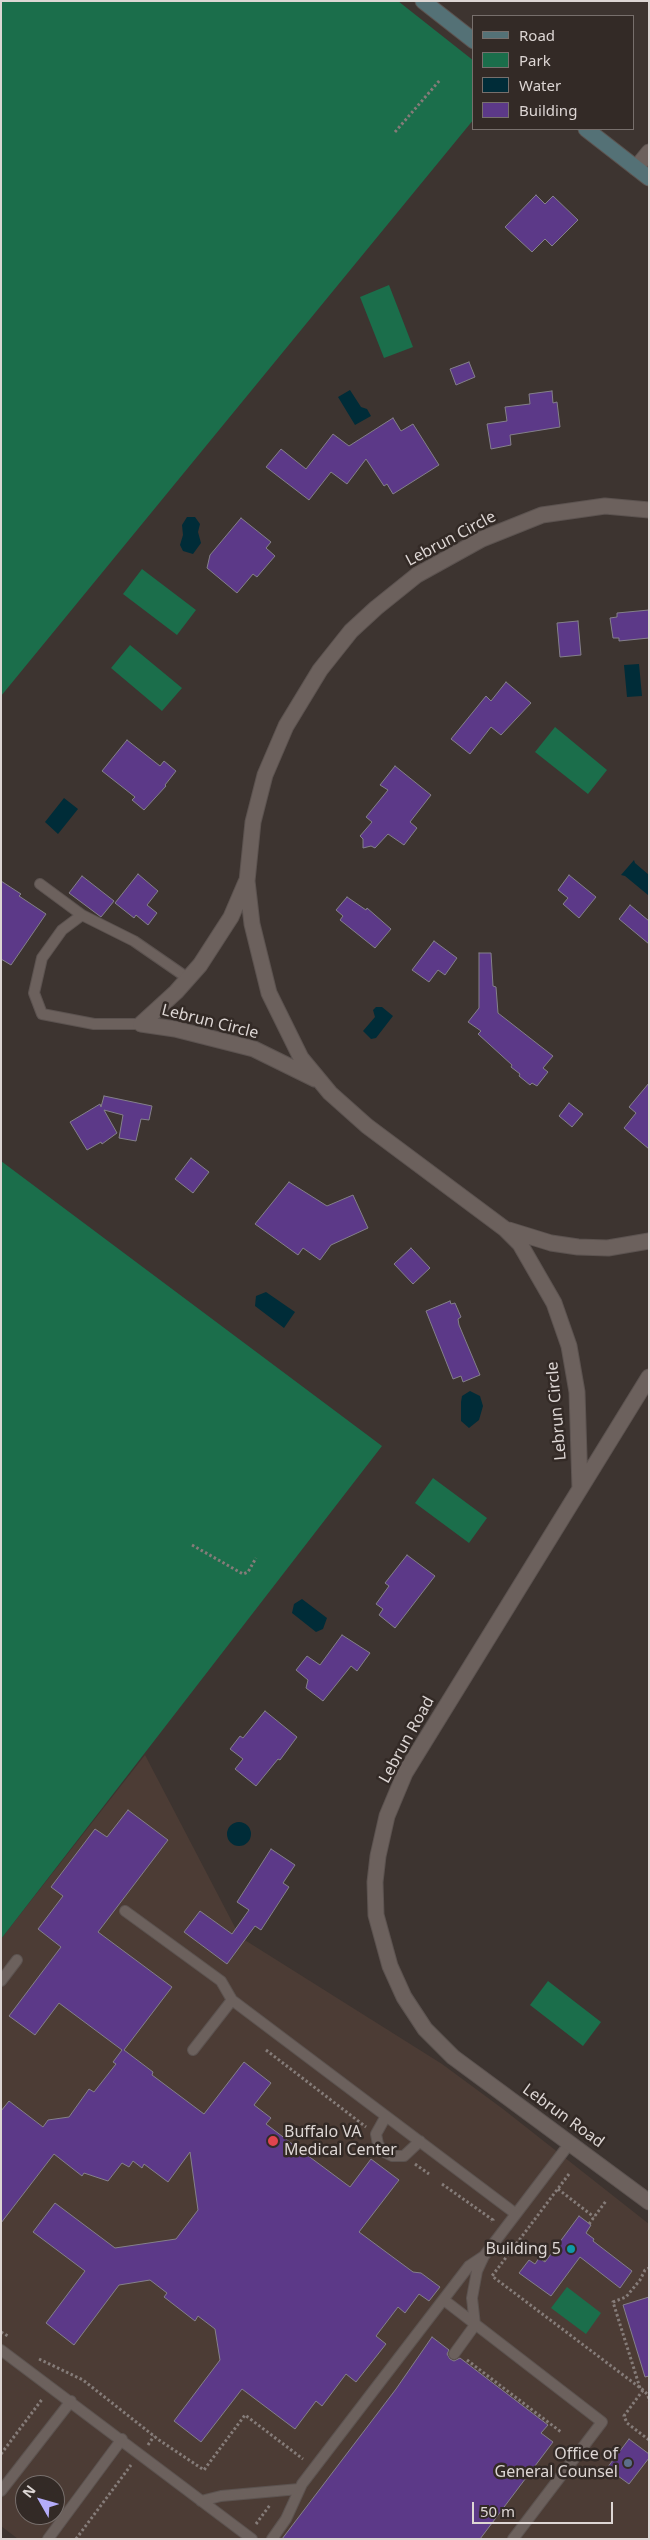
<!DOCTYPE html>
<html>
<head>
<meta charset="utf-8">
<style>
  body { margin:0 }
  #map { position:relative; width:650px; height:2540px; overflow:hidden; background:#3d3430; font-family:"Noto Sans",sans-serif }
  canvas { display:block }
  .frame { position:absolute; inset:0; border:2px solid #ddd6d4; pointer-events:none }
  .legend { position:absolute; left:472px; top:15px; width:162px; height:115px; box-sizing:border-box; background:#332a26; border:1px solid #776f6c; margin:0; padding:6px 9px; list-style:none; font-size:15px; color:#ddd6d4 }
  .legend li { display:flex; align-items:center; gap:10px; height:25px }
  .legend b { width:25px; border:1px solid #776f6c }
  .north { position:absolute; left:15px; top:2475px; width:50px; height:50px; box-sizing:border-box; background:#332a26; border:1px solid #776f6c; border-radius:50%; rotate:308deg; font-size:14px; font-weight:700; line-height:20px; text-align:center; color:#ddd6d4 }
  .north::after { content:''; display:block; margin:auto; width:18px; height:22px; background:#b4acf9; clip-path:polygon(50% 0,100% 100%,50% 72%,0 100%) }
  .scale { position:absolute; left:472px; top:2502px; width:141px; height:22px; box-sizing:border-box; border:2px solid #ddd6d4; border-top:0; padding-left:6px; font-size:15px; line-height:18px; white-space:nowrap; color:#ddd6d4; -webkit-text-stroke:4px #332a26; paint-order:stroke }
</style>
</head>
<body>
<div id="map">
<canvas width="650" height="2540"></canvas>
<div class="frame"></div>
<ul class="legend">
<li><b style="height:6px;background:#547176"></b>Road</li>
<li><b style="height:14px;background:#1b6e4b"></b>Park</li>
<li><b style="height:14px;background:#002c38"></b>Water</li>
<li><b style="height:14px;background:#5c3988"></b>Building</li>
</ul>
<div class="north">N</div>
<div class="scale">50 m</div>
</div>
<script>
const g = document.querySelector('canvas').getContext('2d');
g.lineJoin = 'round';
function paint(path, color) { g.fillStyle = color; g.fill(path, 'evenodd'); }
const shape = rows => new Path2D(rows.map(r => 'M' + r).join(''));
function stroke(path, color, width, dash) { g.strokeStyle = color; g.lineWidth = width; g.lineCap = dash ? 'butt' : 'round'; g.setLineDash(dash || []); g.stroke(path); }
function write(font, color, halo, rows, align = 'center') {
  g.font = font + ' "Noto Sans",sans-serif'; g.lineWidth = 5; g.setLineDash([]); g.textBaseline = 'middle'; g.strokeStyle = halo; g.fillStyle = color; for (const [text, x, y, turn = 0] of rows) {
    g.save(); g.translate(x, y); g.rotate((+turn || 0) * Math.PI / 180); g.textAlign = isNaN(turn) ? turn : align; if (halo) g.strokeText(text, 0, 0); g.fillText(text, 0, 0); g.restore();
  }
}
const built = shape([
  [145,1755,240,1937,442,2064,503,2109,649,2224,649,2539,18,2539,1,2526,1,1939],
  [25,2485,55,2485,55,2515,25,2515]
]);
const green = shape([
  [1,1,398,1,474,61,474,119,1,696],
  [389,285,413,347,384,358,360,297],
  [142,569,196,610,177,635,123,594],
  [130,645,182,688,162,711,111,668],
  [555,727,607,770,588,794,535,752],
  [1,1161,382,1446,1,1939],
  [433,1478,487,1518,469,1543,415,1503],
  [548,1981,601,2022,583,2046,530,2005],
  [567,2287,601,2313,586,2334,551,2308]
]);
const water = shape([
  [350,390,361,407,367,409,371,416,355,425,338,397],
  [187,517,195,517,200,524,198,532,201,543,193,554,183,551,180,545,183,535,182,525],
  [639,664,642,696,627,697,624,665],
  [64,798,78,809,58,834,45,822],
  [634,860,635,863,649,875,648,895,625,876,621,875],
  [376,1007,382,1007,393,1016,376,1038,371,1039,363,1031,375,1017,373,1010],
  [266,1292,295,1312,284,1328,255,1306,256,1296],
  [470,1391,480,1396,483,1406,479,1420,469,1428,461,1421,461,1402,462,1396],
  [302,1599,327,1618,323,1629,316,1632,292,1613,294,1604],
  '227 1834a12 12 0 1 1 24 0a12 12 0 1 1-24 0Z'
]);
const building = shape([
  [536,195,545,204,553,196,578,220,552,246,545,239,532,252,505,227,536,195],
  [469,362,475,377,456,385,450,369,469,362],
  [552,391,553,403,557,402,560,427,510,435,511,445,491,449,487,424,507,421,505,407,530,404,529,394,552,391],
  [393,418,401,431,413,424,439,465,393,494,387,484,384,486,366,459,347,484,331,472,309,500,266,467,281,449,306,469,333,434,349,446,393,418],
  [241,518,271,542,266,548,275,556,257,577,253,574,237,593,207,568,210,555,241,518],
  [649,610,649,638,619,641,619,638,613,638,610,618,617,617,617,613,649,610],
  [578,621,581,655,560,657,557,623,578,621],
  [506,682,531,703,501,735,491,727,470,754,451,739,486,696,491,701,506,682],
  [127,740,160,766,164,761,176,771,165,785,166,786,144,810,132,800,135,797,102,771,127,740],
  [395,766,431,795,410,822,417,828,404,845,388,834,375,848,371,846,363,848,363,839,360,836,372,822,366,817,388,790,380,785,395,766],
  [138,874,158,891,147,905,157,913,148,925,136,915,134,918,115,903,138,874],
  [569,875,596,897,579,918,563,904,568,898,558,890,569,875],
  [82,876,114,901,101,917,69,893,82,876],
  [1,881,21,894,19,896,46,914,11,965,1,959,1,881],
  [347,897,366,910,367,908,391,929,375,948,340,920,343,916,336,910,347,897],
  [630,905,649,921,649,944,619,919,630,905],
  [434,941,457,958,445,975,438,970,429,982,412,970,434,941],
  [479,953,491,953,493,986,496,987,498,1013,553,1056,543,1068,548,1072,537,1086,532,1083,530,1085,519,1076,520,1074,511,1067,512,1065,478,1034,481,1031,468,1022,479,1008,479,953],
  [649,1083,649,1149,624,1128,636,1113,629,1107,649,1083],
  [104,1096,152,1106,149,1120,141,1119,136,1141,119,1138,123,1115,104,1110,117,1133,102,1144,101,1142,87,1150,70,1122,100,1104,101,1107,104,1096],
  [569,1103,583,1114,572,1127,559,1116,569,1103],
  [191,1158,209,1172,193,1193,175,1179,191,1158],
  [289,1182,327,1206,353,1195,368,1228,331,1245,320,1260,303,1248,298,1255,255,1224,289,1182],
  [411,1248,430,1268,413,1284,394,1264,411,1248],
  [450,1301,451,1304,455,1303,461,1317,458,1319,459,1325,480,1375,463,1382,461,1376,453,1379,426,1311,450,1301],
  [407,1555,435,1576,395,1628,379,1615,383,1609,376,1604,389,1586,385,1583,407,1555],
  [342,1635,370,1653,357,1671,351,1666,323,1701,306,1688,308,1680,296,1670,307,1656,320,1665,342,1635],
  [265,1711,297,1737,280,1760,278,1759,256,1786,235,1769,243,1759,230,1749,240,1736,243,1738,265,1711],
  [128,1810,168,1840,98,1932,172,1987,124,2050,153,2072,152,2075,204,2114,244,2062,271,2083,254,2105,271,2118,266,2124,295,2146,350,2187,371,2159,399,2180,359,2232,413,2272,421,2273,440,2287,429,2301,419,2294,405,2313,398,2307,376,2336,386,2344,356,2382,346,2374,322,2406,316,2401,295,2429,242,2389,201,2442,174,2421,220,2360,215,2329,198,2316,195,2321,164,2297,167,2293,150,2280,119,2285,74,2345,46,2323,85,2271,33,2232,55,2203,115,2248,176,2239,198,2210,190,2152,168,2182,144,2164,142,2168,133,2161,129,2167,122,2163,108,2181,84,2173,82,2176,54,2154,1,2223,1,2111,9,2101,43,2127,48,2120,69,2117,89,2089,94,2092,116,2064,113,2062,122,2050,59,2003,35,2035,9,2016,61,1947,38,1929,63,1896,51,1887,95,1829,107,1837,128,1810],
  [271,1849,295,1865,283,1883,289,1887,261,1930,255,1926,227,1964,184,1932,200,1911,232,1934,249,1910,237,1902,271,1849],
  [579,2216,591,2225,586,2233,594,2239,593,2241,632,2271,620,2288,580,2257,551,2296,519,2273,529,2260,535,2264,539,2258,545,2262,579,2216],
  [649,2297,649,2376,645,2377,623,2305,649,2297],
  [432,2337,449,2350,447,2354,450,2359,454,2361,460,2358,548,2425,541,2433,553,2442,480,2539,282,2539,396,2389,432,2337],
  [629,2439,649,2454,649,2458,629,2484,607,2468,629,2439]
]);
const path = shape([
  [395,132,440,80],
  [192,1545,243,1574,248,1572,256,1558],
  [266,2050,366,2127],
  [415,2164,429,2174],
  [569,2174,492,2276,643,2390,648,2395,649,2401],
  [442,2184,493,2220,491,2222],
  [558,2189,594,2217],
  [589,2224,606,2201],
  [520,2240,546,2260],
  [1,2332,8,2336],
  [39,2359,83,2380,159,2440,204,2470,245,2415,303,2459],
  [467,2360,561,2432],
  [640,2388,613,2302,626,2297,640,2280,645,2270,649,2268],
  [643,2390,624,2416,627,2423,649,2440],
  [148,2445,154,2436],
  [1,2454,43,2398],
  [256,2524,270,2505],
  [76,2539,131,2465]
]);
const lane = shape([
  [40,884,82,915],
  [141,1024,94,1024,42,1014,34,993,42,958,62,930,82,915,134,941,189,979],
  [125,1911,221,1981,232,2000,516,2214],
  [1,1981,17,1960],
  [193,2050,232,2000],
  [386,2116,376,2134,378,2144,384,2152,392,2156,404,2156,420,2141],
  [444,2300,602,2422,513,2539],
  [1,2350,252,2539],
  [454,2354,475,2325,472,2298,477,2271,484,2256,570,2143],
  [1,2491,71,2401],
  [201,2501,221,2496,299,2489],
  [48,2539,122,2439],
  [272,2539,286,2519,302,2484,469,2266,484,2256]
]);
const street = shape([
  [636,168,649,152],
  [141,1024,175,1029,254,1049,315,1079],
  [141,1024,176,992,200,965,231,917,246,882],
  [509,1230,551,1243,578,1247,608,1248,649,1241],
  [649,1377,405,1773,387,1816,378,1856,375,1882,376,1915,390,1966,404,1997,425,2029,453,2057,649,2202],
  [580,1488,577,1392,569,1346,554,1303,520,1244,505,1229,367,1126,330,1093,301,1058,269,993,252,924,247,881,253,822,265,775,286,726,320,670,351,631,376,608,417,575,482,539,542,515,605,506,649,510]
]);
const secondary = shape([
  [423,1,474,41],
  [586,129,649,178]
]);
const markers = [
  [273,2141,6,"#e0444e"],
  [571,2249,5,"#0f9aa8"],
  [628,2463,5,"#5c6f8a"]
];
const streetNames = [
  ["Lebrun Circle",451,539,-28],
  ["Lebrun Circle",210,1022,14],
  ["Lebrun Circle",557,1411,-95],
  ["Lebrun Road",407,1740,-61],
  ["Lebrun Road",563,2116,36]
];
const poiNames = [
  ["Buffalo VA",284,2132,"left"],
  ["Medical Center",284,2150,"left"],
  ["Building 5",561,2249],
  ["Office of",618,2454],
  ["General Counsel",618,2472]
];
paint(built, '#4c3c35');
paint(green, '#1b6e4b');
paint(water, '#002c38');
paint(building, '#5c3988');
stroke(building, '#84808a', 1);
stroke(lane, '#5c5350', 12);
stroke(street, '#5c5350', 17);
stroke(secondary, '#5c5350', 17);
stroke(path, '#857c79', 3, [2.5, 2.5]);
stroke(lane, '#6c615d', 10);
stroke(street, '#6c615d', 15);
stroke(secondary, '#547176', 15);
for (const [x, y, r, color] of markers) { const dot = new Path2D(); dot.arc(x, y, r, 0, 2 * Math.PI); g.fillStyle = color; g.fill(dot); stroke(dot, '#332a26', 2); }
write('16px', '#ddd6d4', '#332a26', streetNames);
write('16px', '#ddd6d4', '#332a26', poiNames, 'right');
</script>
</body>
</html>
